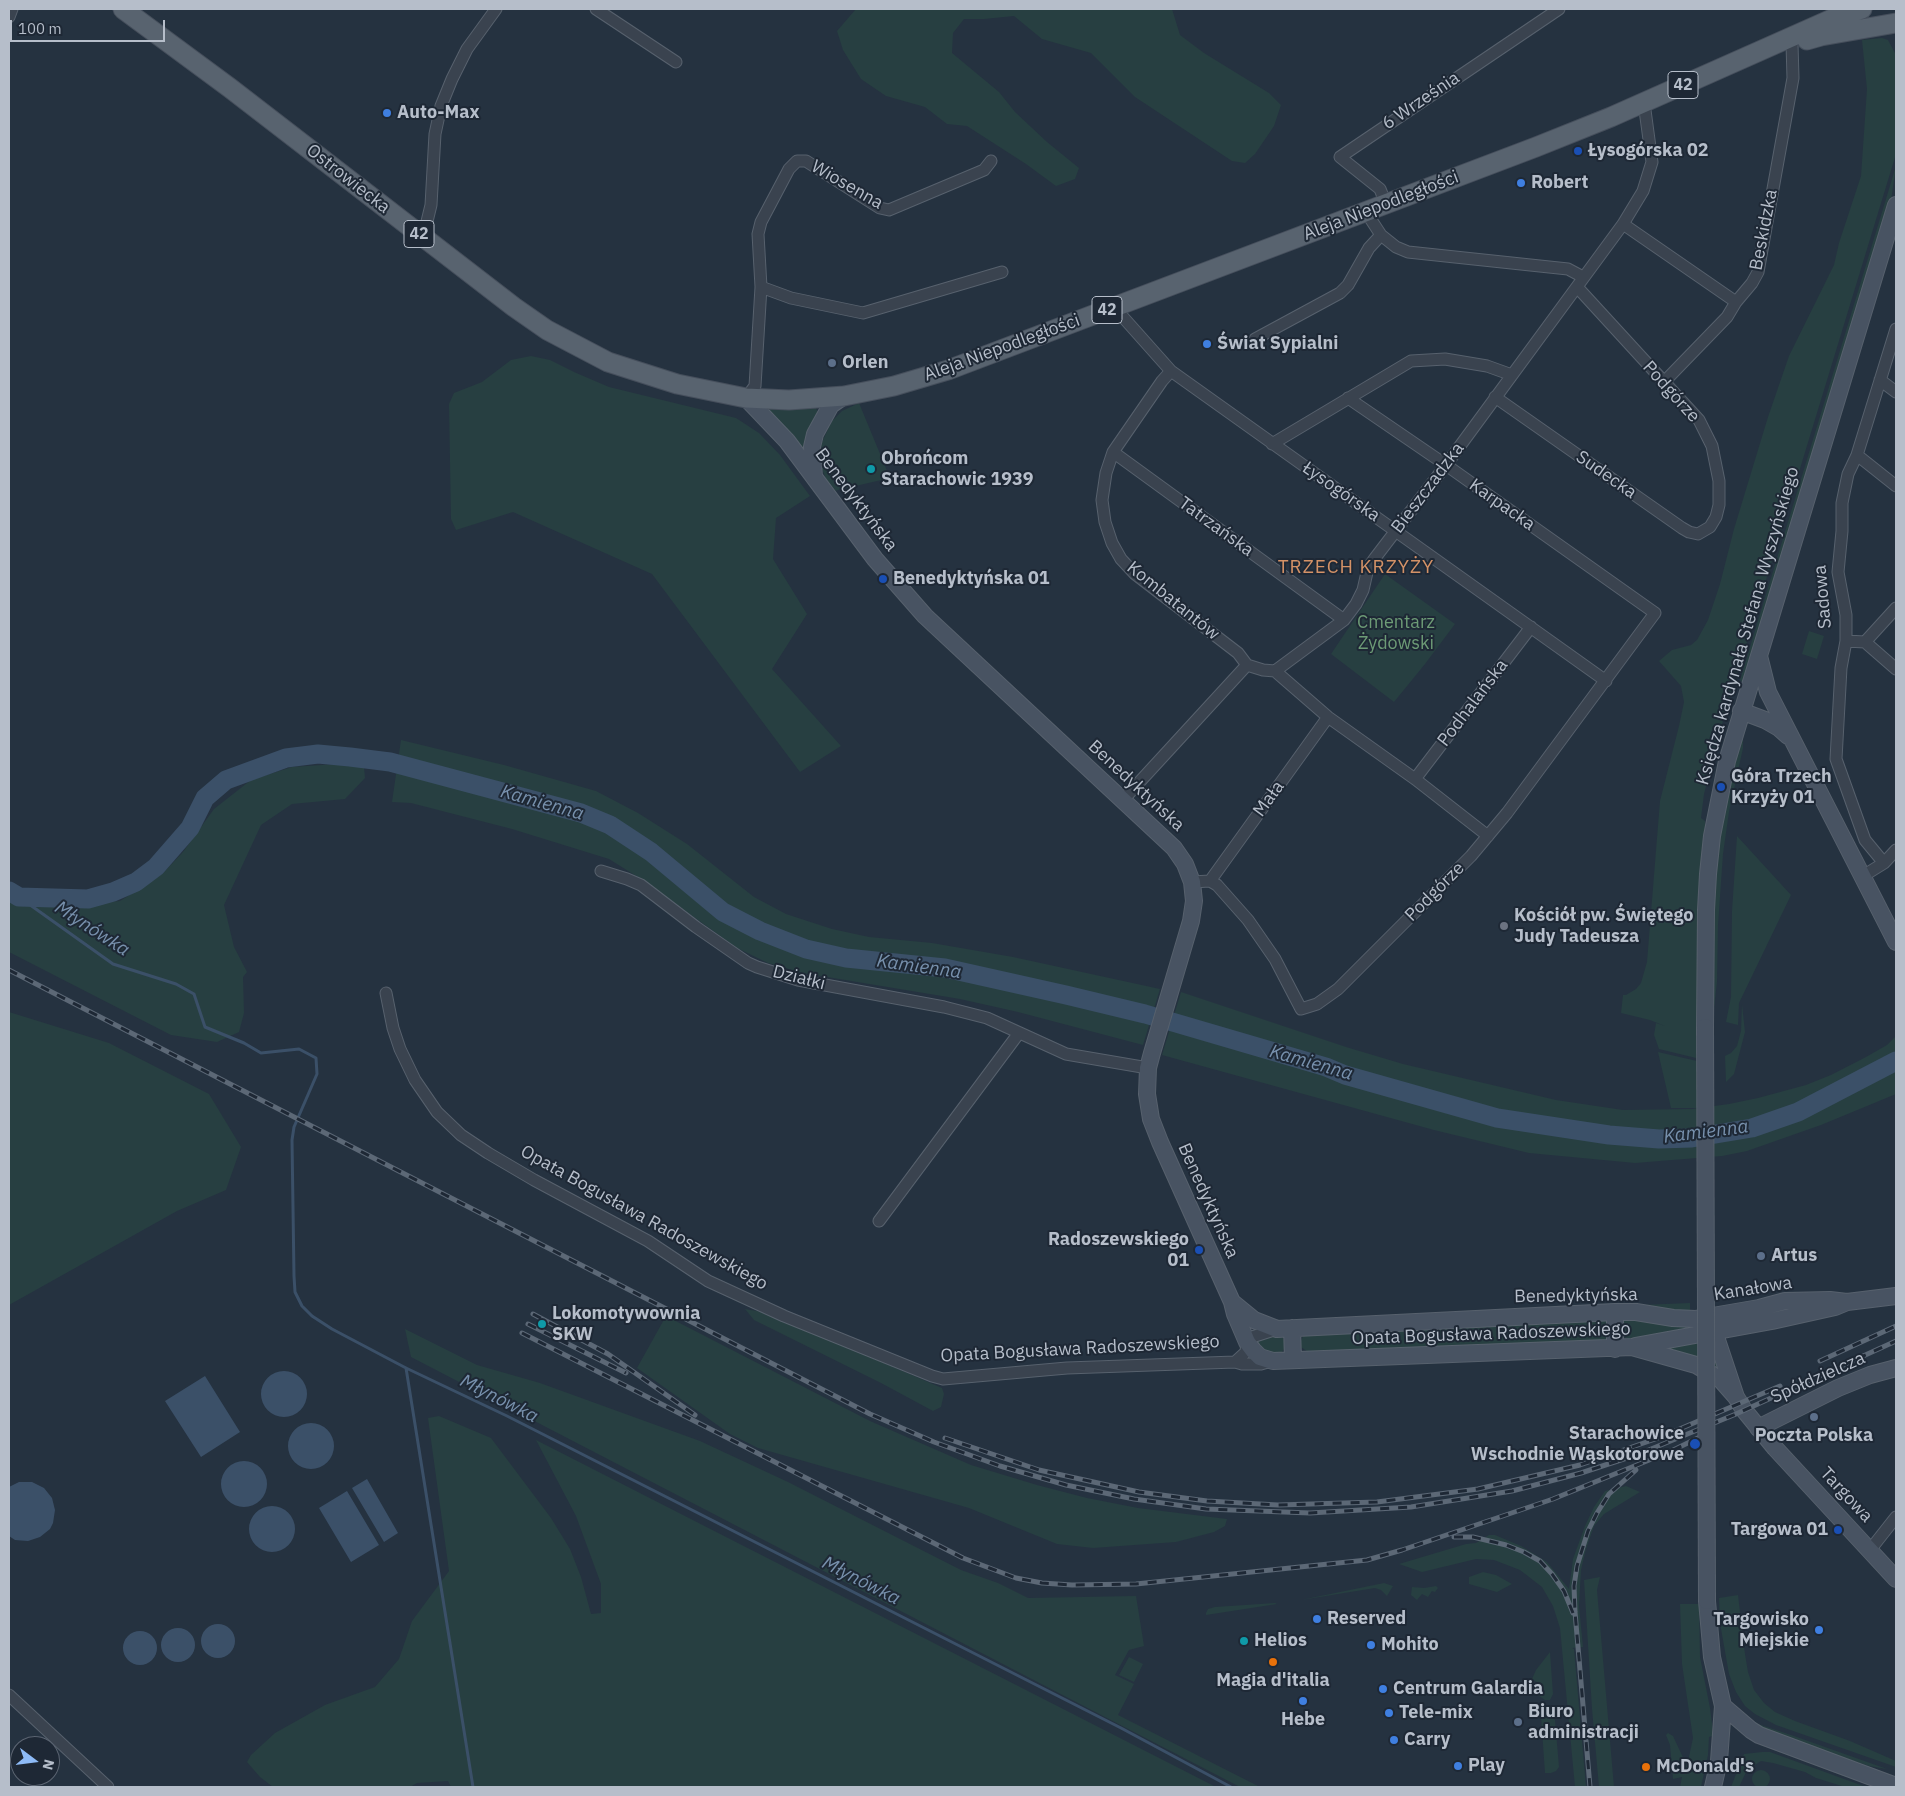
<!DOCTYPE html>
<html>
<head>
<meta charset="utf-8">
<style>
  body { margin:0 }
  #map { position:relative; width:1905px; height:1796px; overflow:hidden; background:#253240; font-family:"IBM Plex Sans",sans-serif }
  canvas { display:block }
  .frame { position:absolute; inset:0; border:10px solid #b6beca; pointer-events:none }
  .north { position:absolute; left:10px; top:1736px; width:50px; height:50px; box-sizing:border-box; background:#1e2835; border:1px solid #5b6471; border-radius:50%; rotate:105deg; font-size:14px; font-weight:700; line-height:20px; text-align:center; color:#b6beca }
  .north::after { content:''; display:block; margin:auto; width:18px; height:22px; background:#8ebbf7; clip-path:polygon(50% 0,100% 100%,50% 72%,0 100%) }
  .scale { position:absolute; left:10px; top:20px; width:155px; height:22px; box-sizing:border-box; border:2px solid #b6beca; border-top:0; padding-left:6px; font-size:15px; line-height:18px; white-space:nowrap; color:#b6beca; -webkit-text-stroke:4px #1e2835; paint-order:stroke }
</style>
</head>
<body>
<div id="map">
<canvas width="1905" height="1796"></canvas>
<div class="frame"></div>
<div class="north">N</div>
<div class="scale">100 m</div>
</div>
<script>
const g = document.querySelector('canvas').getContext('2d');
g.lineJoin = 'round';
function paint(path, color) { g.fillStyle = color; g.fill(path, 'evenodd'); }
const shape = rows => new Path2D(rows.map(r => 'M' + r).join(''));
function stroke(path, color, width, dash) { g.strokeStyle = color; g.lineWidth = width; g.lineCap = dash ? 'butt' : 'round'; g.setLineDash(dash || []); g.stroke(path); }
function write(font, color, halo, rows, align = 'center') {
  g.font = font + ' "IBM Plex Sans",sans-serif'; g.lineWidth = 4; g.setLineDash([]); g.textBaseline = 'middle'; g.strokeStyle = halo; g.fillStyle = color; for (const [text, x, y, turn = 0] of rows) {
    g.save(); g.translate(x, y); g.rotate((+turn || 0) * Math.PI / 180); g.textAlign = isNaN(turn) ? turn : align; if (halo) g.strokeText(text, 0, 0); g.fillText(text, 0, 0); g.restore();
  }
}
const green = shape([
  [856,9,1172,9,1180,35,1204,53,1269,93,1281,105,1274,126,1255,154,1245,163,1232,161,1135,97,1091,53,1042,39,1014,16,984,19,964,19,953,33,952,53,999,92,1015,112,1047,142,1079,168,1075,179,1056,186,1026,164,967,126,947,124,925,107,886,96,861,79,843,50,837,31],
  [1882,38,1888,40,1896,55,1896,154,1723,721,1704,794,1701,818,1705,821,1705,849,1697,1058,1696,1058,1659,1049,1654,1035,1656,1023,1665,1026,1650,1020,1621,1013,1623,995,1626,995,1636,989,1641,983,1647,962,1660,801,1679,726,1684,702,1681,686,1659,661,1672,650,1691,645,1697,640,1708,620,1720,584,1734,529,1768,417,1789,356,1834,265,1839,243,1861,176,1867,89,1862,40],
  [1896,166,1891,201,1743,683,1740,680],
  [531,356,550,360,574,372,609,387,736,418,759,433,780,455,810,496,776,518,773,559,807,614,772,669,841,746,800,772,652,574,513,512,456,530,451,519,449,404,454,393,482,382,511,360],
  [859,403,890,478,834,491,826,479,822,469,820,455,822,442,832,421,842,411],
  [812,406,816,408,818,413,807,457,768,412,771,407],
  [1385,574,1455,624,1425,664,1394,702,1331,654],
  [1809,631,1824,636,1817,659,1802,654],
  [1740,736,1743,740,1743,748,1729,812,1723,854,1718,925,1717,982,1713,1017,1711,919,1719,836],
  [401,740,504,765,596,791,638,813,687,844,754,897,786,914,832,929,869,937,932,943,1013,957,1160,989,1143,1045,1018,1012,960,999,803,973,768,963,737,948,641,879,609,859,512,829,411,803,392,802],
  [337,764,364,767,365,778,345,799,292,804,261,825,224,905,234,947,247,972,243,977,244,1013,239,1032,217,1042,171,1035,9,952,9,901,54,907,120,901,163,873,183,852,214,809,251,780,292,767],
  [1737,836,1791,895,1739,1003,1738,1025,1726,1022,1731,997,1732,911],
  [1181,992,1346,1047,1403,1064,1556,1100,1623,1110,1692,1109,1729,1104,1758,1098,1806,1085,1831,1075,1866,1057,1887,1045,1896,1036,1896,1094,1821,1125,1747,1151,1722,1156,1635,1163,1529,1153,1434,1130,1162,1055],
  [1742,1004,1745,1032,1734,1074,1726,1082,1725,1056,1731,1053,1737,1046,1741,1031],
  [9,1012,109,1043,209,1094,241,1147,226,1190,177,1211,9,1305],
  [1658,1052,1697,1061,1697,1108,1671,1108],
  [1690,1303,1690,1311,1681,1312,1641,1305],
  [745,1309,768,1313,942,1388,944,1394,941,1407,933,1411,881,1383,754,1320],
  [666,1316,870,1421,971,1465,1037,1485,1087,1498,1138,1508,1227,1519,1225,1526,1214,1532,1176,1542,1093,1548,1057,1544,969,1508,758,1448,730,1434,637,1368],
  [1626,1319,1687,1325,1688,1328,1688,1330,1629,1339,1624,1337,1620,1332,1622,1322],
  [1606,1320,1609,1323,1608,1340,1308,1352,1301,1347,1300,1343,1304,1334],
  [405,1329,477,1365,540,1383,700,1441,788,1482,961,1570,998,1583,1028,1598,1136,1596,1144,1646,1129,1650,1115,1675,1134,1684,1118,1715,1260,1787,1240,1787,411,1357],
  [1276,1335,1283,1338,1285,1343,1285,1348,1282,1352,1278,1354,1266,1351,1255,1341],
  [1701,1341,1709,1345,1721,1372,1657,1347],
  [439,1416,491,1438,551,1518,570,1549,581,1577,591,1614,601,1613,601,1584,576,1516,536,1440,1216,1787,451,1787,448,1781,417,1783,410,1787,273,1787,260,1777,247,1762,251,1755,275,1733,325,1705,375,1687,399,1659,412,1621,449,1571,428,1418],
  [1626,1486,1640,1492,1604,1514,1594,1526,1586,1549,1581,1570,1579,1606,1583,1647,1572,1648,1574,1649,1586,1787,1575,1787,1560,1628,1553,1606,1542,1587,1520,1570,1494,1560,1476,1559,1422,1572,1399,1564,1466,1544,1476,1543,1489,1535,1495,1535,1521,1546,1547,1562,1569,1589,1573,1559,1585,1526,1594,1507,1605,1491],
  [1483,1572,1496,1575,1512,1584,1497,1592,1469,1584,1469,1577],
  [1600,1577,1597,1590,1614,1787,1599,1787,1592,1709,1584,1580],
  [1384,1583,1393,1586,1387,1596,1381,1590,1375,1588,1301,1600],
  [1436,1586,1438,1588,1435,1592,1432,1591,1428,1597,1422,1594,1417,1600,1411,1595,1412,1587,1424,1588],
  [1738,1595,1745,1654,1748,1672,1754,1690,1764,1703,1775,1712,1795,1721,1850,1741,1896,1761,1896,1767,1776,1725,1755,1714,1745,1706,1736,1692,1729,1674,1720,1623,1719,1598],
  [1275,1603,1277,1604,1206,1615,1206,1613,1208,1609,1215,1607],
  [1680,1604,1699,1604,1700,1657,1710,1708,1713,1732,1712,1736,1709,1737,1708,1755,1701,1787,1680,1787,1682,1777,1673,1779,1670,1745,1666,1735,1668,1733,1673,1736,1687,1766,1693,1738,1682,1664],
  [1550,1652,1553,1694,1550,1700,1545,1700,1532,1691,1538,1683,1532,1679,1536,1670],
  [1129,1657,1143,1664,1134,1682,1119,1675],
  [1541,1716,1550,1716,1555,1720,1559,1767,1556,1771,1551,1773,1545,1773],
  [1755,1723,1794,1736,1887,1769,1869,1766,1794,1741,1760,1727],
  [1762,1752,1770,1752,1866,1787,1845,1787,1816,1778,1805,1772,1773,1763,1761,1761,1747,1770,1739,1787,1731,1787,1744,1754],
  '1752 1779a9 9 0 1 1 18 0a9 9 0 1 1-18 0Z'
]);
const water = shape([
  '261 1394a23 23 0 1 1 46 0a23 23 0 1 1-46 0Z',
  [205,1376,240,1432,201,1457,165,1401],
  '288 1446a23 23 0 1 1 46 0a23 23 0 1 1-46 0Z',
  '221 1484a23 23 0 1 1 46 0a23 23 0 1 1-46 0Z',
  [367,1479,398,1533,384,1542,352,1488],
  [19,1482,32,1482,44,1488,52,1498,55,1510,53,1523,50,1529,40,1537,28,1541,15,1540,9,1536,9,1487],
  [347,1491,379,1545,351,1562,319,1508],
  '249 1529a23 23 0 1 1 46 0a23 23 0 1 1-46 0Z',
  '201 1641a17 17 0 1 1 34 0a17 17 0 1 1-34 0Z',
  '161 1645a17 17 0 1 1 34 0a17 17 0 1 1-34 0Z',
  '123 1648a17 17 0 1 1 34 0a17 17 0 1 1-34 0Z'
]);
const stream = shape([
  [19,897,113,964,176,984,194,994,205,1027,244,1043,261,1053,299,1049,316,1058,317,1074,294,1127,292,1140,294,1276,295,1292,302,1306,312,1316,332,1329,406,1368,507,1416,1121,1728,1231,1787],
  [406,1368,473,1787]
]);
const river = shape([
  [9,891,19,897,88,899,113,892,136,882,156,867,190,828,205,798,226,780,286,758,318,754,350,757,390,762,581,813,610,825,651,852,723,912,760,931,806,949,846,958,945,968,1066,995,1145,1014,1326,1067,1345,1075,1497,1118,1609,1135,1659,1139,1692,1138,1752,1128,1798,1112,1896,1061]
]);
const street = shape([
  [596,9,676,62],
  [9,17,12,9],
  [1386,204,1380,189,1340,157,1559,9],
  [1366,212,1381,235,1396,247,1408,252,1568,269,1583,277],
  [1623,224,1736,302],
  [423,238,431,205,435,134,441,106,452,79,467,49,496,9],
  [761,287,758,234,761,222,789,169,797,161,806,161,880,208,889,210,984,170,991,161],
  [1114,307,1171,371,1606,681],
  [1255,339,1340,293,1348,285,1369,248,1381,235],
  [1171,371,1162,381,1113,452,1106,473,1102,500,1105,522,1112,543,1121,559,1135,574,1238,653,1247,665],
  [1880,380,1896,392],
  [1663,383,1727,317,1736,302,1752,283,1758,272,1793,78,1792,44],
  [1495,397,1682,528,1689,532,1698,534,1710,527,1716,517,1719,505,1719,481,1712,446,1699,420,1578,288],
  [746,398,755,386,761,287,791,298,863,313,1002,272],
  [1272,444,1411,361,1445,359,1487,366,1512,375],
  [1113,452,1344,620],
  [1857,455,1896,486],
  [1846,641,1865,642,1896,669],
  [1865,642,1896,608],
  [1247,665,1263,670,1275,671,1344,620,1356,604,1363,590,1368,568,1375,558,1446,465,1623,224,1643,191,1652,162,1645,110,1642,103],
  [1275,671,1328,717,1415,779,1488,836],
  [1415,779,1531,627],
  [1122,801,1247,665],
  [1884,863,1865,840,1836,759,1841,668,1846,641,1846,615,1838,572,1842,531,1842,503,1848,474,1857,455,1896,329],
  [601,871,627,879,641,885,696,927,748,963,757,967,798,980,944,1007,987,1018,1066,1054,1148,1068],
  [1863,876,1884,863,1896,850],
  [1210,881,1328,717],
  [1192,882,1210,881,1217,885,1248,920,1275,959,1301,1009,1317,1004,1338,989,1471,856,1507,813,1655,613,1446,465,1348,398],
  [386,993,393,1028,400,1049,415,1080,437,1112,461,1135,488,1153,534,1180,648,1241,708,1281,784,1316,932,1376,943,1379,1067,1368,1235,1362,1242,1364,1261,1364,1271,1361],
  [879,1221,1019,1033],
  [1235,1362,1246,1352,1247,1342,1252,1337,1277,1329],
  [1870,1550,1896,1517],
  [9,1695,108,1787]
]);
const secondary = shape([
  [746,398,787,441,875,559,925,616,1174,848,1185,864,1192,882,1194,901,1191,921,1152,1053,1148,1068,1147,1094,1151,1119,1160,1142,1232,1302,1235,1314,1247,1342,1253,1350,1260,1357,1273,1361,1632,1347,1696,1365,1721,1380,1736,1397],
  [814,477,812,447,815,434,831,405,844,396],
  [1759,656,1768,692,1896,942],
  [1741,711,1765,720,1779,728,1788,736],
  [1705,1027,1706,910,1708,874,1712,836,1727,761,1896,205],
  [1232,1302,1254,1320,1277,1329,1615,1312,1636,1312,1673,1318,1695,1319,1705,1323,1714,1331,1736,1397,1744,1410,1775,1448,1896,1579],
  [1695,1319,1759,1308,1785,1301,1830,1300,1847,1302,1896,1296],
  [1292,1328,1293,1359],
  [1635,1346,1772,1321,1835,1307,1847,1302],
  [1615,1349,1615,1312],
  [1758,1428,1838,1388,1870,1375,1896,1368],
  [1707,1601,1712,1657,1723,1706,1719,1761,1713,1787],
  [1723,1706,1751,1730,1759,1735,1896,1786]
]);
const primary = shape([
  [123,9,230,88,514,307,547,330,608,362,677,384,746,398,789,400,844,396,894,386,948,370,1536,147,1611,117,1834,18,1862,9],
  [1807,40,1821,36,1896,23]
]);
const rail = shape([
  [9,970,870,1414,934,1442,1000,1466,1066,1485,1134,1499,1206,1509,1310,1513,1411,1507,1512,1491,1581,1473,1639,1454,1736,1414,1896,1341],
  [533,1314,608,1354,695,1415],
  [528,1324,626,1373],
  [522,1333,963,1558,1016,1578,1042,1583,1072,1585,1136,1584,1367,1560,1402,1550,1553,1499,1664,1454],
  [1820,1361,1896,1326],
  [945,1438,1039,1470,1139,1492,1207,1501,1278,1505,1377,1502,1478,1489,1580,1465,1661,1437,1780,1386],
  [1657,1458,1702,1436],
  [1454,1537,1473,1537,1506,1545,1524,1552,1540,1561,1552,1574,1564,1591,1573,1613],
  [1590,1787,1575,1612,1574,1586,1577,1566,1588,1531,1597,1513,1609,1494,1636,1470]
]);
const secondaryBridge = shape([
  [1705,1027,1707,1601]
]);
const markers = [
  [387,113,5,"#3f7fe0"],
  [1578,151,5,"#1a4fb4"],
  [1521,183,5,"#3f7fe0"],
  [1207,344,5,"#3f7fe0"],
  [832,363,5,"#5c6f8a"],
  [871,469,5,"#0f9aa8"],
  [883,579,5,"#1a4fb4"],
  [1721,787,5,"#1a4fb4"],
  [1504,926,5,"#6b7280"],
  [1199,1250,5,"#1a4fb4"],
  [1761,1256,5,"#5c6f8a"],
  [542,1324,5,"#0f9aa8"],
  [1814,1417,5,"#5c6f8a"],
  [1695,1444,6,"#1a4fb4"],
  [1838,1530,5,"#1a4fb4"],
  [1317,1619,5,"#3f7fe0"],
  [1819,1630,5,"#3f7fe0"],
  [1244,1641,5,"#0f9aa8"],
  [1371,1645,5,"#3f7fe0"],
  [1273,1662,5,"#e8710a"],
  [1383,1689,5,"#3f7fe0"],
  [1303,1701,5,"#3f7fe0"],
  [1389,1713,5,"#3f7fe0"],
  [1518,1722,5,"#5c6f8a"],
  [1394,1740,5,"#3f7fe0"],
  [1458,1766,5,"#3f7fe0"],
  [1646,1767,5,"#e8710a"]
];
const shields = [
  [1683,85,30],
  [419,234,30],
  [1107,310,30]
];
const shieldNames = [
  ["42",1683,85],
  ["42",419,234],
  ["42",1107,310]
];
const streetNames = [
  ["6 Września",1421,101,-34],
  ["Ostrowiecka",348,179,38],
  ["Wiosenna",847,185,30],
  ["Aleja Niepodległości",1381,206,-21],
  ["Beskidzka",1764,230,-79],
  ["Aleja Niepodległości",1002,348,-20],
  ["Podgórze",1671,392,48],
  ["Sudecka",1606,475,35],
  ["Bieszczadzka",1428,488,-53],
  ["Łysogórska",1341,492,35],
  ["Benedyktyńska",856,500,53],
  ["Karpacka",1502,505,35],
  ["Tatrzańska",1216,527,36],
  ["Sadowa",1823,597,-95],
  ["Kombatantów",1173,601,39],
  ["Księdza kardynała Stefana Wyszyńskiego",1748,626,-74],
  ["Podhalańska",1473,703,-53],
  ["Benedyktyńska",1136,786,43],
  ["Mała",1269,799,-54],
  ["Podgórze",1435,892,-45],
  ["Działki",799,978,14],
  ["Benedyktyńska",1208,1201,66],
  ["Opata Bogusława Radoszewskiego",644,1218,29],
  ["Kanałowa",1753,1289,-9],
  ["Benedyktyńska",1576,1296,-1],
  ["Opata Bogusława Radoszewskiego",1491,1334,-2],
  ["Opata Bogusława Radoszewskiego",1080,1349,-3],
  ["Spółdzielcza",1818,1378,-24],
  ["Targowa",1846,1495,47]
];
const poiNames = [
  ["Auto-Max",397,113],
  ["Łysogórska 02",1588,151],
  ["Robert",1531,183],
  ["Świat Sypialni",1217,344],
  ["Orlen",842,363],
  ["Obrońcom",881,459],
  ["Starachowic 1939",881,480],
  ["Benedyktyńska 01",893,579],
  ["Góra Trzech",1731,777],
  ["Krzyży 01",1731,798],
  ["Kościół pw. Świętego",1514,916],
  ["Judy Tadeusza",1514,937],
  ["Radoszewskiego",1189,1240,"right"],
  ["01",1189,1261,"right"],
  ["Artus",1771,1256],
  ["Lokomotywownia",552,1314],
  ["SKW",552,1335],
  ["Starachowice",1684,1434,"right"],
  ["Wschodnie Wąskotorowe",1684,1455,"right"],
  ["Poczta Polska",1814,1436,"center"],
  ["Targowa 01",1828,1530,"right"],
  ["Reserved",1327,1619],
  ["Targowisko",1809,1620,"right"],
  ["Miejskie",1809,1641,"right"],
  ["Helios",1254,1641],
  ["Mohito",1381,1645],
  ["Magia d'italia",1273,1681,"center"],
  ["Centrum Galardia",1393,1689],
  ["Biuro",1528,1712],
  ["administracji",1528,1733],
  ["Tele-mix",1399,1713],
  ["Hebe",1303,1720,"center"],
  ["Carry",1404,1740],
  ["Play",1468,1766],
  ["McDonald's",1656,1767]
];
const parkNames = [
  ["Cmentarz",1396,623],
  ["Żydowski",1396,644]
];
const neighbourhoodNames = [
  ["TRZECH KRZYŻY",1356,568]
];
const waterNames = [
  ["Kamienna",542,803,16],
  ["Młynówka",92,929,33],
  ["Kamienna",919,967,8],
  ["Kamienna",1311,1063,16],
  ["Kamienna",1706,1132,-7],
  ["Młynówka",499,1399,27],
  ["Młynówka",861,1581,27]
];
paint(green, '#273f41');
paint(water, '#3b5068');
stroke(stream, '#3b5068', 3);
stroke(river, '#3b5068', 19);
stroke(street, '#57616d', 13);
stroke(secondary, '#57616d', 18);
stroke(primary, '#464f5c', 21);
stroke(street, '#3a434f', 11);
stroke(secondary, '#485362', 16);
stroke(primary, '#58636f', 19);
stroke(rail, '#5c6876', 5);
stroke(rail, '#1e2835', 3, [9]);
stroke(secondaryBridge, '#57616d', 18, []);
stroke(secondaryBridge, '#485362', 16);
for (const [x, y, r, color] of markers) { const dot = new Path2D(); dot.arc(x, y, r, 0, 2 * Math.PI); g.fillStyle = color; g.fill(dot); stroke(dot, '#1e2835', 2); }
for (const [x, y, w] of shields) { const box = new Path2D(); box.roundRect(x - w / 2, y - 13.5, w, 27, 4); g.fillStyle = '#1e2835'; g.fill(box); stroke(box, '#b6beca', 1); }
write('bold 16px', '#b6beca', null, shieldNames);
write('18px', '#b6beca', '#1e2835', streetNames);
write('bold 18px', '#b6beca', '#1e2835', poiNames, 'left');
write('18px', '#6d9b76', '#1e2835', parkNames);
g.letterSpacing = '1px';
write('19px', '#d49267', '#1e2835', neighbourhoodNames);
g.letterSpacing = '0px';
write('italic 19px', '#7790ac', '#1e2835', waterNames);
</script>
</body>
</html>
